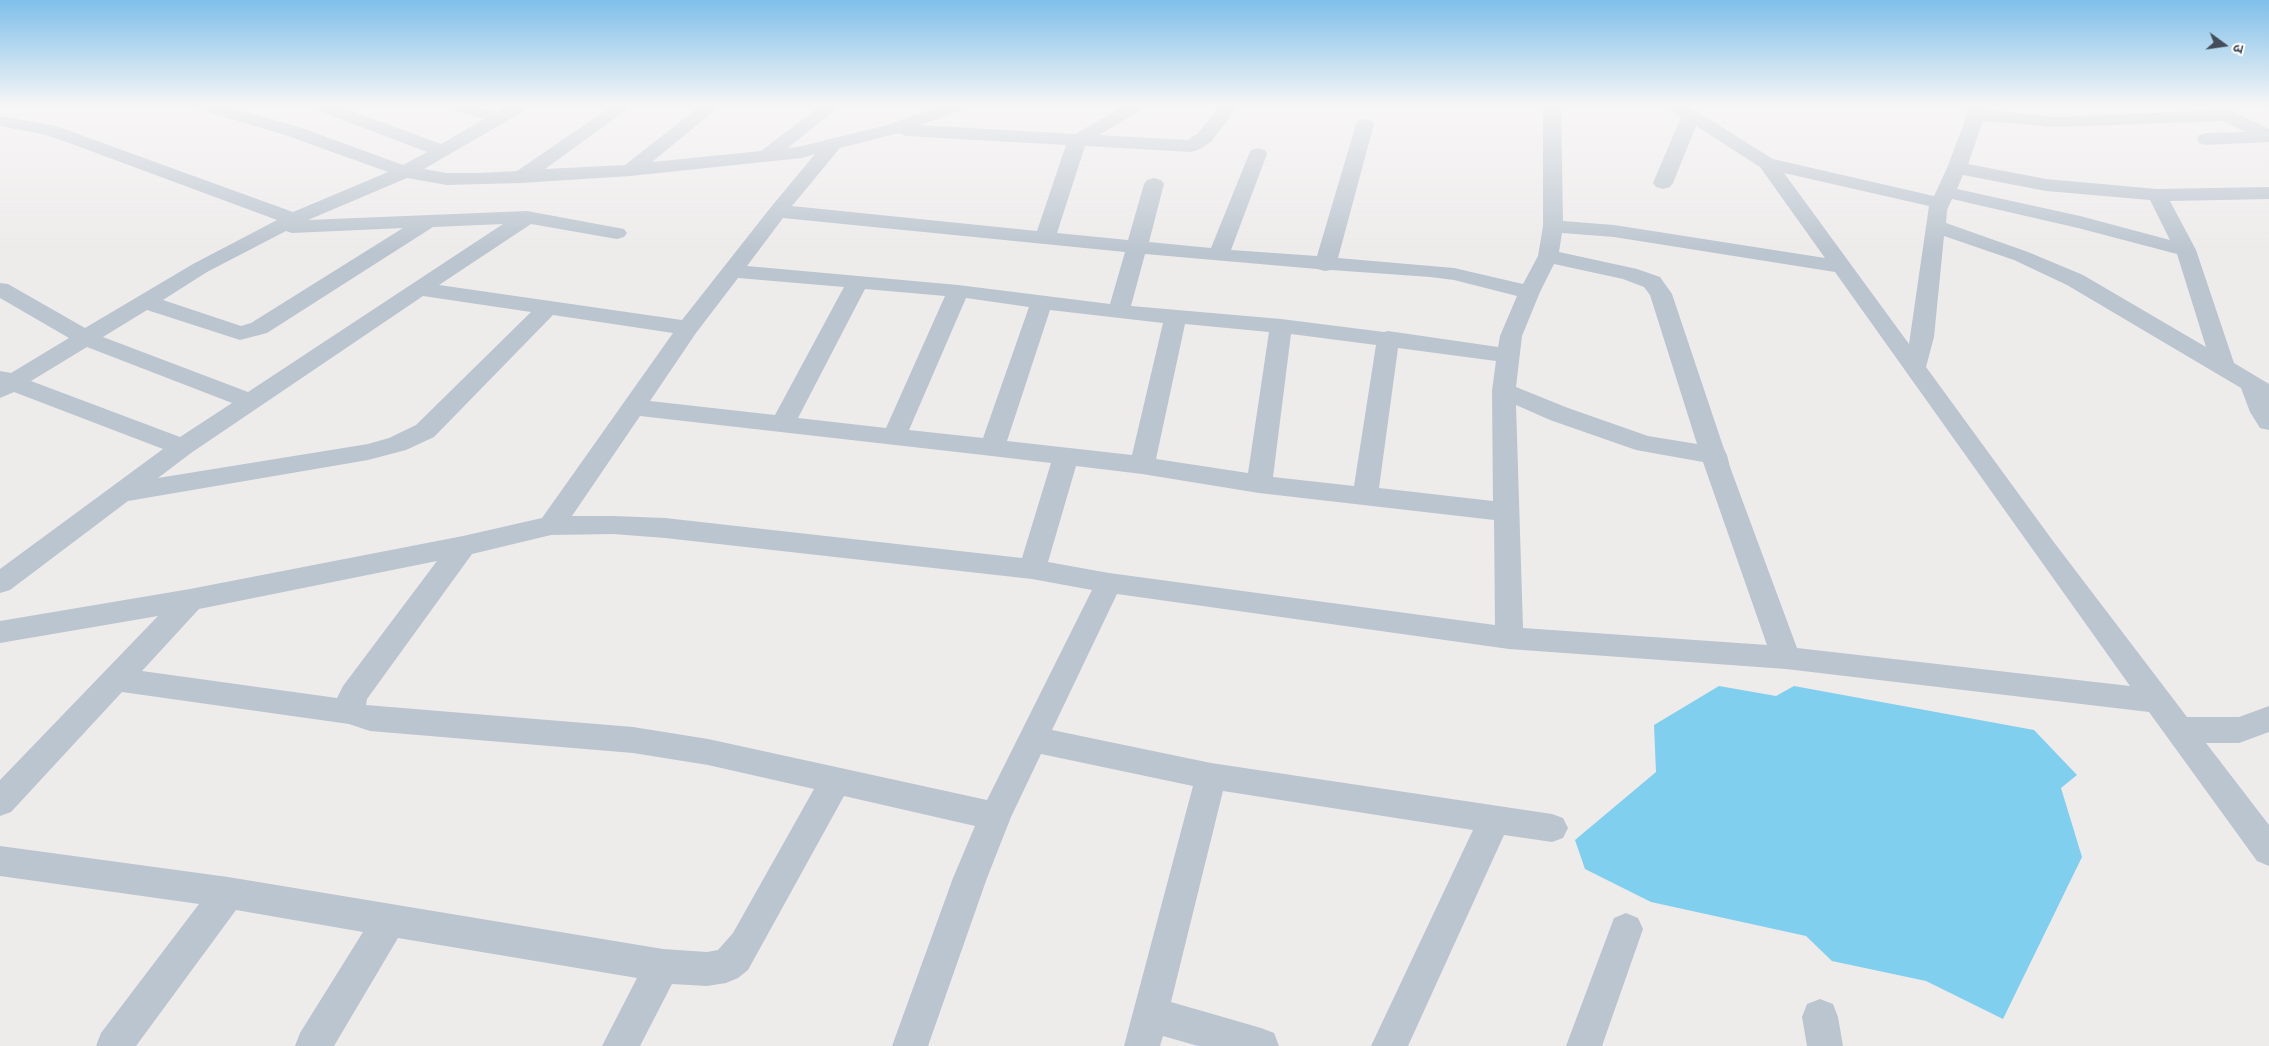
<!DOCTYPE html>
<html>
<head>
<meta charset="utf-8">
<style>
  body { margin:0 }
  #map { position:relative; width:2269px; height:1046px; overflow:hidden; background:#eeebeb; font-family:"PT Sans Narrow","Noto Sans Devanagari",sans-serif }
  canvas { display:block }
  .north { position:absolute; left:2199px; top:20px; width:50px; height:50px; -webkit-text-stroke:4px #fff; paint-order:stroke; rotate:104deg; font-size:14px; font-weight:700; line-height:20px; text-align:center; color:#434d59 }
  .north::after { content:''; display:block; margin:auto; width:18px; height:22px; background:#434d59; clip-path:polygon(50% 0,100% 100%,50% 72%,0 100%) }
</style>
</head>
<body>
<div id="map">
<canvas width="2269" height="1046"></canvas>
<div class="north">उ</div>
</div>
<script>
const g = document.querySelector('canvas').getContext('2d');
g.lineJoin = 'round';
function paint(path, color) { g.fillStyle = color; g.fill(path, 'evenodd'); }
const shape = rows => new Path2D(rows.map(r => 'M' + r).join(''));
const water = shape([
  [1719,686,1776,696,1794,686,2034,730,2077,775,2061,788,2082,857,2003,1019,1926,981,1832,961,1806,936,1651,902,1585,869,1575,840,1656,772,1654,725]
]);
const minor = shape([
  [198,106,225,106,299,127,403,165,427,152,316,110,313,106,338,106,441,144,484,119,453,110,450,106,477,106,497,112,508,106,529,106,526,110,424,169,447,173,479,173,517,171,612,106,632,106,545,169,625,165,700,106,720,106,652,162,761,151,820,106,840,106,788,148,802,146,887,125,940,106,965,106,962,110,920,125,1076,134,1123,106,1144,106,1141,110,1099,135,1187,140,1197,134,1220,106,1238,106,1211,142,1198,150,1191,152,1085,146,1057,233,1128,240,1144,184,1147,180,1154,178,1161,180,1164,184,1149,242,1211,248,1249,154,1251,150,1258,148,1265,150,1267,154,1231,250,1317,256,1356,124,1359,120,1365,119,1371,120,1374,124,1338,258,1454,268,1523,284,1538,256,1543,226,1543,106,1561,106,1563,221,1614,225,1825,258,1760,167,1696,126,1673,183,1670,187,1663,189,1656,187,1653,183,1681,117,1670,110,1667,106,1688,106,1773,159,1934,196,1947,168,1967,115,1966,106,1984,106,1984,110,2056,117,2226,110,2232,111,2269,129,2269,142,2206,145,2199,143,2197,139,2199,135,2206,133,2245,132,2223,121,2056,127,1983,121,1968,164,2046,179,2157,189,2269,187,2269,199,2170,201,2196,250,2234,363,2269,384,2269,430,2260,428,2250,412,2241,388,2067,285,2014,260,1944,236,1934,337,1926,367,2053,541,2187,717,2239,717,2269,706,2269,732,2239,743,2206,743,2269,825,2269,866,2257,861,2149,712,1786,669,1509,649,1117,594,1052,730,1211,763,1552,814,1563,818,1568,828,1563,838,1552,842,1504,835,1408,1046,1371,1046,1473,830,1223,791,1171,1002,1261,1028,1274,1033,1279,1046,1198,1046,1163,1036,1160,1046,1124,1046,1193,786,1041,754,1011,817,987,878,928,1046,892,1046,953,878,975,826,844,796,748,970,738,978,726,983,707,986,672,984,640,1046,602,1046,637,978,398,938,334,1046,295,1046,300,1033,363,932,236,910,136,1046,96,1046,101,1033,199,904,0,876,0,846,228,877,663,949,707,952,718,950,733,933,814,789,708,765,633,753,370,731,349,724,122,692,11,812,0,816,0,780,158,616,0,643,0,621,190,589,463,536,542,518,673,333,553,315,434,437,406,450,368,460,128,501,10,590,0,593,0,569,163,449,14,392,0,398,0,371,11,373,69,338,0,298,0,283,8,284,85,328,193,264,277,220,61,140,46,135,0,126,0,116,56,126,293,212,388,172,285,135,201,110,198,106],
  [899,133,906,136,1066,145,1037,231,792,206,840,148,899,133],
  [815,154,771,207,682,320,439,285,531,224,617,239,624,237,627,233,624,229,527,211,308,220,407,178,447,185,521,183,630,176,802,158,815,154],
  [1784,173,1929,206,1909,344,1784,173],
  [1963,175,2046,191,2150,200,2170,240,2080,216,1957,189,1963,175],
  [1952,199,2078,228,2177,254,2206,347,2083,275,2028,252,1946,223,1947,210,1952,199],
  [783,218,1125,252,1110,304,958,285,747,266,783,218],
  [503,224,248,392,103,337,147,310,240,340,267,333,433,227,503,224],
  [403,228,251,323,241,326,163,300,207,272,286,231,292,233,403,228],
  [1562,233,1614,237,1835,272,2130,686,1797,648,1730,467,1727,455,1724,449,1672,294,1660,277,1637,269,1559,252,1562,233],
  [1145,254,1317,269,1325,271,1331,270,1430,277,1454,280,1517,296,1500,336,1498,347,1388,331,1384,332,1281,319,1131,306,1145,254],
  [1554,264,1623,279,1644,287,1650,295,1697,444,1648,436,1568,408,1516,387,1522,336,1540,292,1554,264],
  [738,278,844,287,775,415,650,401,696,333,738,278],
  [865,289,945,296,886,428,798,418,865,289],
  [423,296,531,312,416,425,389,438,368,444,158,478,191,453,423,296],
  [966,298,1029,307,983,438,909,430,966,298],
  [1050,310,1163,323,1132,455,1007,441,1050,310],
  [1185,324,1269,332,1248,473,1156,459,1185,324],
  [1291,334,1376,345,1354,486,1273,477,1291,334],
  [87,347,232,403,180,437,31,381,87,347],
  [1398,348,1496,361,1492,391,1493,501,1379,488,1398,348],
  [1516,405,1550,420,1636,450,1703,462,1767,645,1523,628,1516,405],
  [640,416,992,456,1051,463,1022,558,665,518,613,516,572,516,640,416],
  [1076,466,1142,474,1259,493,1494,520,1495,625,1109,573,1048,562,1076,466],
  [613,534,665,538,1032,579,1092,590,987,800,708,739,633,727,366,705,367,699,472,554,551,535,613,534],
  [437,561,343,686,337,698,142,671,199,609,437,561],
  [1626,913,1638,918,1643,929,1602,1046,1566,1046,1614,918,1626,913],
  [1820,999,1833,1004,1838,1017,1843,1046,1807,1046,1802,1017,1807,1004,1820,999]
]);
paint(water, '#81cfee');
paint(minor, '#bbc5cf');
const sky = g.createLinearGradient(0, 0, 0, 252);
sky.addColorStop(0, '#7fbfea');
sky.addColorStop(0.42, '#f7f6f6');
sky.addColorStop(1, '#f7f6f600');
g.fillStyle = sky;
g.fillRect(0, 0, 2269, 252);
</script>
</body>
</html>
